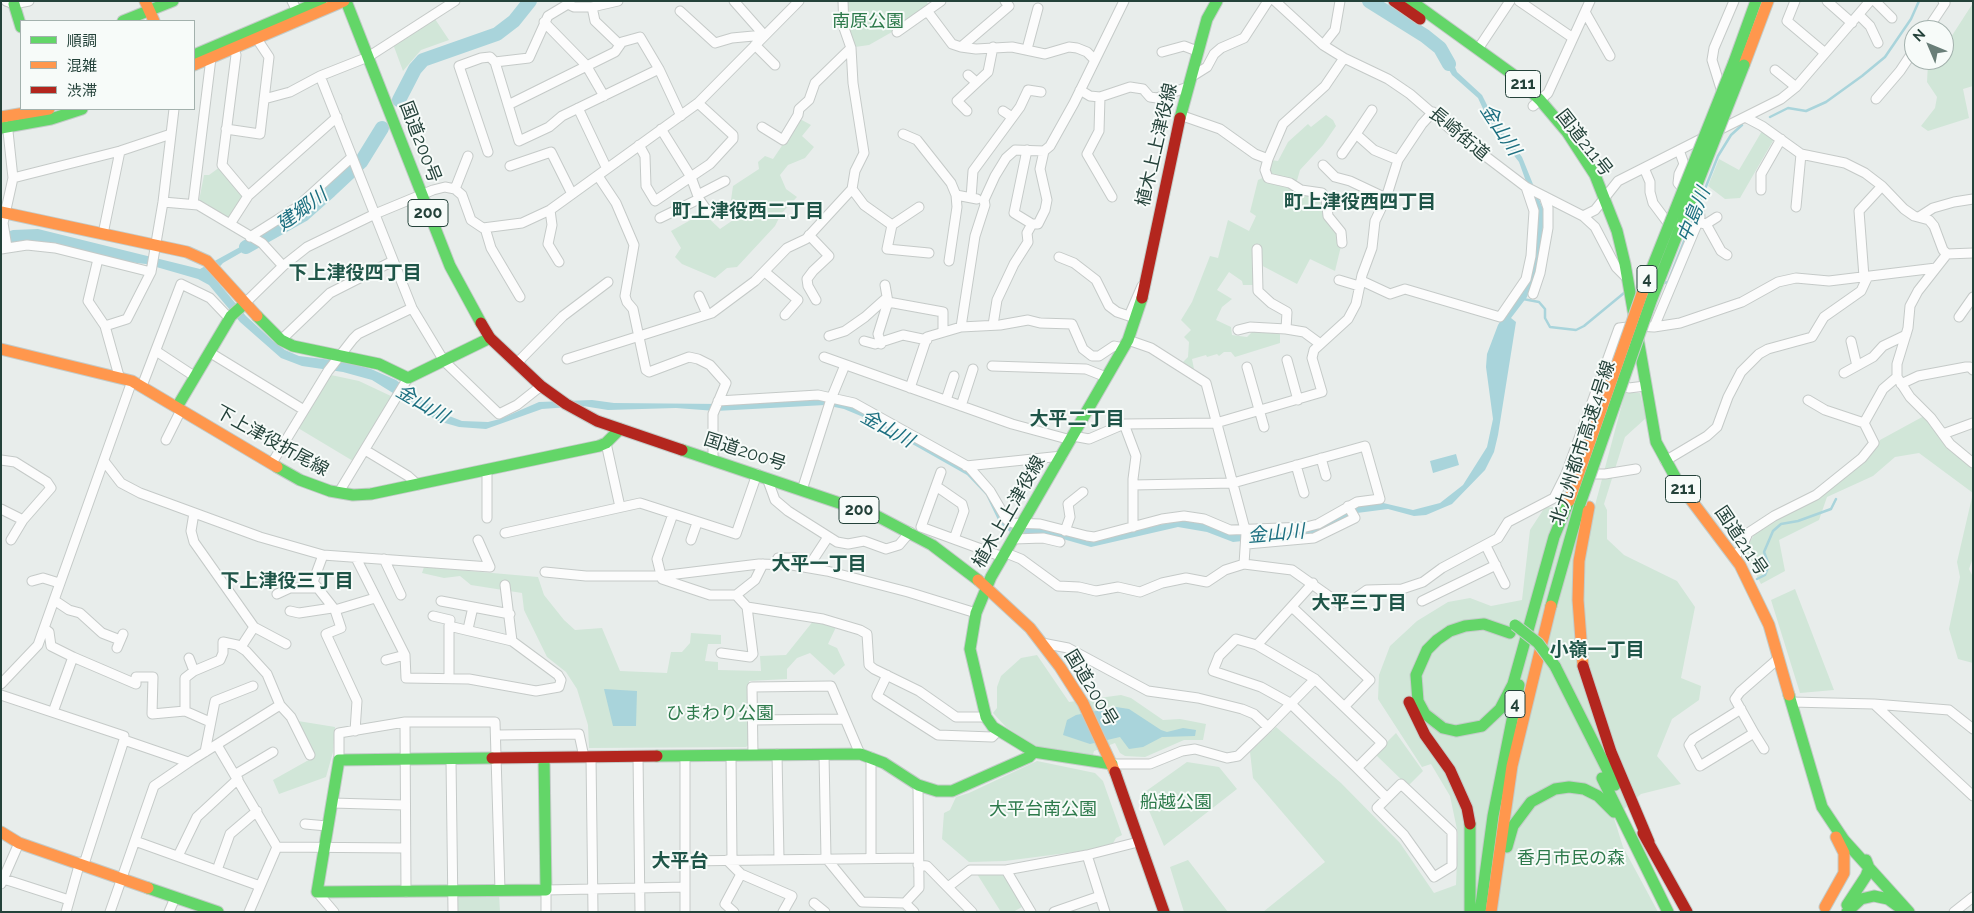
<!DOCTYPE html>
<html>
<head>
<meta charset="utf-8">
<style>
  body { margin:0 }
  #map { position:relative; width:1974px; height:913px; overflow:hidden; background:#e8edeb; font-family:Raleway,"Noto Sans JP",sans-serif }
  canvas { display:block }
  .frame { position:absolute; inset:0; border:2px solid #24423a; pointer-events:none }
  .legend { position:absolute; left:20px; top:20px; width:175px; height:90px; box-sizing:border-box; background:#f7fbf9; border:1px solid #a3b1ad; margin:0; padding:6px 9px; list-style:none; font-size:15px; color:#24423a }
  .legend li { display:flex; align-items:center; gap:10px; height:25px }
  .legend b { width:25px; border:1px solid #a3b1ad }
  .north { position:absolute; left:1904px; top:20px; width:50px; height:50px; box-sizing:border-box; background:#f7fbf9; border:1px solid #a3b1ad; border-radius:50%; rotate:315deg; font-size:14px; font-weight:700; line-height:20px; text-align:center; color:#24423a }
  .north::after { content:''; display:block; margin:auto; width:18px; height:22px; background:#697e78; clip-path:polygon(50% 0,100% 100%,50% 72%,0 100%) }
</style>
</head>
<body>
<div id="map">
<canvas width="1974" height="913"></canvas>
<div class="frame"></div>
<ul class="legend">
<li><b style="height:6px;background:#63d668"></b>順調</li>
<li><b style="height:6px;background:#ff974d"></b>混雑</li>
<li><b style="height:6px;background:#b3261e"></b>渋滞</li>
</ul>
<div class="north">N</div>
</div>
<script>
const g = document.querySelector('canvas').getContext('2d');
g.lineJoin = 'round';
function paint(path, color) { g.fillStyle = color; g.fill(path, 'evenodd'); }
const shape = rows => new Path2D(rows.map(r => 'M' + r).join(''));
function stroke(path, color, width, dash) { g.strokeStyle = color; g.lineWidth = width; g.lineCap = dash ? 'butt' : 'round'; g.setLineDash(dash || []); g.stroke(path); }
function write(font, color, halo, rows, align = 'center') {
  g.font = font + ' Raleway,"Noto Sans JP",sans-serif'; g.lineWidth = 4; g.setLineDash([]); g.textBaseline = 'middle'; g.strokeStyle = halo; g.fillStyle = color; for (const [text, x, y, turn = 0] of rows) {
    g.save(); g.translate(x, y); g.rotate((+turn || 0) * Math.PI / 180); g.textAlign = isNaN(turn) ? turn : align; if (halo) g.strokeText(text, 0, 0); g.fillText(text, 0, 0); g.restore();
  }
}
const green = shape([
  [847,1,926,1,929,5,927,9,895,28,892,32,869,45,855,47,848,29],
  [1973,3,1973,86,1963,89,1969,118,1928,131,1921,126,1935,108,1937,97,1927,82,1928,63,1931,60,1944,60,1944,48],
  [435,19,449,40,421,50,403,71,393,44],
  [1326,115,1333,120,1336,126,1323,145,1300,170,1296,184,1321,195,1339,233,1341,246,1335,271,1310,259,1297,284,1255,262,1256,285,1243,285,1242,281,1229,272,1217,290,1232,299,1222,307,1216,320,1231,327,1232,335,1247,337,1253,331,1280,333,1280,343,1235,357,1231,352,1224,352,1219,356,1217,354,1207,357,1206,355,1192,359,1194,369,1193,371,1181,364,1188,357,1189,342,1184,337,1191,330,1181,320,1192,302,1210,256,1218,258,1228,220,1249,231,1256,216,1250,212,1258,180,1271,174,1268,168,1271,160,1278,161,1288,142,1308,124,1311,127],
  [800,119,811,125,802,136,814,147,805,158,788,165,780,175,786,189,797,197,781,214,775,226,737,267,727,268,715,278,682,264,675,257,681,248,671,231,703,213,720,229,739,216,731,200,733,186,759,169,758,162,765,156,773,159],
  [1762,131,1774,139,1740,198,1725,199,1708,186,1719,159,1739,170],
  [220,167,242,192,242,197,228,219,199,201,204,175,209,175],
  [331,375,359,381,393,397,353,461,298,428],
  [1625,393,1640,393,1646,418,1625,437,1604,504,1607,510,1607,539,1624,555,1677,581,1695,607,1681,678,1701,686,1699,700,1672,719,1657,756,1681,784,1641,794,1614,818,1623,847,1658,912,1263,912,1325,862,1253,778,1250,752,1276,727,1341,783,1400,843,1434,893,1456,885,1458,834,1450,796,1431,764,1422,767,1378,699,1379,675,1390,646,1417,621,1448,602,1470,598,1491,606,1522,600,1530,530,1545,507,1594,509],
  [1924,416,1948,446,1973,468,1973,558,1969,569,1973,577,1973,663,1958,659,1949,629,1960,577,1957,562,1973,493,1919,453,1895,457,1873,476,1827,497,1819,520,1779,540,1785,571,1761,584,1744,552,1758,528,1865,460,1880,440],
  [424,567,538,577,544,595,564,620,575,630,602,628,620,671,667,673,671,652,682,652,690,643,691,633,721,635,721,644,708,644,705,661,718,662,718,670,761,671,760,656,786,655,814,620,837,625,828,644,837,648,845,665,834,675,810,653,797,658,787,669,787,679,749,681,749,745,746,747,589,748,588,725,577,689,566,672,547,657,524,610,522,593,471,585,460,576,444,578,422,573],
  [1795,589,1834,690,1800,693,1771,600],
  [1037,655,1069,702,1121,695,1131,698,1163,720,1180,719,1206,724,1203,740,1184,740,1145,757,1125,756,1120,753,1115,743,1094,751,1092,758,1046,750,1032,744,1006,727,993,713,997,708,997,687,1001,676,1021,658],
  [298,721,335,727,333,752,326,777,279,794,273,780,314,757],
  [1396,733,1423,771,1408,786,1375,754],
  [1037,761,1095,773,1103,781,1122,835,1116,838,1112,845,1082,851,1005,861,969,862,942,839,944,813,950,810,956,797,969,793],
  [1187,762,1219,767,1237,789,1164,846,1142,794],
  [1188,860,1228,912,1184,912,1170,867],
  [1003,873,1022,907,1013,912,1001,912,977,874],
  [499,894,500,912,456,912,457,895]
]);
const water = shape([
  [1436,48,1449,52,1457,72,1482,95,1496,123,1522,157,1543,209,1543,227,1536,274,1527,297,1511,318,1516,322,1498,435,1494,452,1485,470,1452,504,1426,515,1414,516,1388,509,1357,513,1320,533,1233,542,1207,532,1178,527,1091,547,1042,533,1024,536,1011,533,999,522,986,495,967,475,868,419,844,409,825,405,716,411,676,408,608,410,583,406,542,409,486,429,459,427,438,421,372,380,343,372,302,366,281,358,240,322,209,285,198,279,146,264,128,262,51,243,26,242,1,245,1,234,13,230,38,229,200,269,251,241,256,244,223,263,212,275,246,316,273,341,285,350,299,356,347,362,371,369,396,380,439,412,462,421,488,422,500,419,539,402,592,400,614,403,721,404,827,398,853,406,958,463,983,484,1001,516,1040,527,1084,539,1185,520,1210,525,1229,534,1305,531,1354,507,1379,502,1413,510,1440,503,1463,485,1487,447,1493,419,1486,367,1487,354,1498,325,1532,269,1538,228,1537,212,1519,162,1491,126,1478,98,1452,75],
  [1456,454,1459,465,1433,473,1430,461],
  [604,689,637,691,636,726,613,726],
  [1116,707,1129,709,1161,730,1167,732,1183,728,1196,730,1195,736,1162,737,1143,747,1129,749,1120,737,1090,744,1063,735,1067,720,1076,715]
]);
const stream = shape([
  [1770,117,1788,108,1806,111,1826,102,1862,76,1885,57,1911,19,1919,1],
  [1699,204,1718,156,1731,135,1742,125],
  [1664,283,1668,282,1696,211],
  [1523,299,1539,302,1545,309,1545,318,1550,327,1576,330,1584,326,1624,293],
  [1757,579,1765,575,1769,565,1764,552,1773,531,1781,524,1798,521,1831,509,1836,499]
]);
const river = shape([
  [1369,1,1425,36,1440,48,1449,64],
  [399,100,415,69,423,60,497,34,514,21,530,1],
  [246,247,303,215,330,191,361,162,382,128]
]);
const street = shape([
  [6,1,14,4,29,1],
  [292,1,297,11],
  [734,1,764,35],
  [1275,1,1323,45,1344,58,1388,79,1410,94,1455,133,1526,187,1583,216,1595,227,1616,267,1627,278],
  [1519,1,1573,38],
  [1795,1,1787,21,1825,53],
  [1827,1,1852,23],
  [1875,1,1892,18],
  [592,7,618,1],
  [680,11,715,43,732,38,764,35],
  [928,12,952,44,961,47,1009,6,1005,1],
  [1585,12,1610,56],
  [1859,15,1870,26,1878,43],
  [544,22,586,65,604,96],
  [1927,30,1945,3,1943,1],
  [897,32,941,1],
  [755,45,775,65],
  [1323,45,1335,30,1340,1],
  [961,47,976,49,1012,47,1045,54,1069,47,1077,48,1087,52,1094,59],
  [234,49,236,55,222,165,248,196],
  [1027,49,1038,8],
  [1478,49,1510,1],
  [1162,52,1184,46,1197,51],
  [495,62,519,141,549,127,562,116,659,69],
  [1775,70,1796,87],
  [968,75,976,82],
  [320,76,412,308,444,361,499,414,517,405,541,386],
  [1191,77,1207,67,1214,54,1221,48,1244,38,1268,1],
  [1080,90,1090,96,1100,97,1099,131,1087,154,1112,197],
  [1722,92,1712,60,1714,48,1734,1],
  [1100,97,1130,87,1143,89,1150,97,1157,98,1188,87],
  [264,99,290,92,320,76,368,57,455,1],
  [1876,99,1900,71,1914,50],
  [508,105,615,52,622,42,640,37,659,69,681,116],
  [1533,106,1548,93,1590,1],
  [578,108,607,169],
  [1372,110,1356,134,1374,150,1398,160],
  [967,111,957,101,988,72,993,47],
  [1003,111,1012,117],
  [1180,115,1220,129,1255,154,1268,159,1283,124,1325,86,1344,58],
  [1745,117,1762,126,1801,154,1845,163,1865,173,1882,186,1904,209,1914,216,1929,220,1934,226,1943,250,1947,254],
  [7,122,13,178,3,223,7,247],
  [762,127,783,140,798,115,799,109,809,100,815,83,851,48],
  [226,129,260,134,269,57,257,39],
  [661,129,691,177,699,199,708,212],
  [1719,130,1781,99,1796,87,1870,1],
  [903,134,917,140,951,183,956,195,977,199],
  [639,145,645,156,646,186,655,201,710,164,733,139,733,135,698,103],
  [488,152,459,66,481,58,490,57,495,62,529,58,548,16,568,4,574,7,592,7,595,21,620,45],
  [1342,154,1356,134],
  [1268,159,1265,170,1268,178,1290,183,1301,190,1322,193,1326,198,1328,216,1341,232,1342,243],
  [1323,165,1335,177,1350,181,1386,198],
  [510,166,551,152,572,194],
  [1644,168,1650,182,1650,192,1653,203,1671,227],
  [598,176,616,203,634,245,625,296,627,302,633,309,646,370,649,372,689,357,698,359,710,365,726,383,713,414,713,459],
  [13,178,120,151,171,134],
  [455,189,468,156],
  [852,189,864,205,892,225],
  [1761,190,1761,174,1781,139],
  [698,195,725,181],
  [971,198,973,171,1020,107,1028,90,1041,92],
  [163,202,198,205,262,243,283,266],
  [193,204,211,58],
  [919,207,892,225,887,249,929,253],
  [1796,207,1801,154],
  [550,210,552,225,548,244,559,262],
  [1583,216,1595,210,1618,181,1703,138],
  [1919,217,1933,208,1954,202,1973,199],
  [660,218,699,199],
  [1701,223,1706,224,1717,217],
  [230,224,248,196,337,117],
  [1032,224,1038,224,1045,210,1047,200,1040,169,1044,151],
  [1706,224,1721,251,1727,255],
  [485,228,491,248,520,297],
  [103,234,120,151],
  [809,235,829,256,813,271,807,279,808,286,816,300],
  [250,237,296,208,352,157],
  [1,249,27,245,55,248,151,272],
  [1257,249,1258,291,1271,303,1287,312,1286,329,1304,332,1319,343],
  [1947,254,1918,291,1910,306,1908,328,1897,364,1897,377,1910,397,1931,418,1950,444,1973,463],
  [1947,254,1973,253],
  [1059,257,1074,263,1096,280,1109,306,1117,312,1129,316,1142,286],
  [98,259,88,301,105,326,119,376],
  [949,261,957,207,956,195],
  [765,272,798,300,785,315],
  [1864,277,1859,211,1882,186],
  [1339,280,1359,286],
  [1362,281,1390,294,1405,289,1500,317,1526,279,1531,256,1534,211,1526,187],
  [885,285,888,302,943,312,943,331],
  [1533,294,1540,273,1548,228,1548,208,1544,196],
  [699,296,707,314],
  [241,307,283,266,307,247,375,214,433,190,445,187,455,189,462,195,471,220,483,228,522,223,550,210,698,103,799,1],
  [1959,317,1973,297],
  [993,325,997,300,1014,264,1028,242,1027,233,1032,224,1014,213,1027,150],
  [105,326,127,319,151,272,163,202,174,109],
  [961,327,975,236,985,205,984,200,995,176,1006,158,1015,150,1044,151,1050,146,1074,103,1124,1],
  [1654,327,1700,217,1699,208,1678,183,1679,174,1684,164,1679,150],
  [1238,330,1250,327,1286,329],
  [829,336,845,331,865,317,884,300,888,302,878,334,881,344],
  [281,340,330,293,393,261],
  [1128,340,1151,348,1206,383,1246,533,1244,564],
  [864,341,875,344,903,335,927,340],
  [1851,341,1857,366],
  [156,351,194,376],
  [209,352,304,410],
  [824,357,1012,424,1071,440],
  [567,359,712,313,755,281,787,248,806,239,852,189,855,171,864,153,853,83,851,48,844,28,843,1],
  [1287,360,1298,400],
  [516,364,563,316,608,282],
  [992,366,1086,369,1106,377],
  [1247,367,1264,427],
  [1844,373,1873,357,1883,346,1906,335],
  [1619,384,1629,388,1645,386],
  [1901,384,1918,376,1966,367,1970,367,1973,370],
  [142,386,181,284,210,298,230,319],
  [910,388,927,337,961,327,1000,325,1028,320,1040,323,1072,324,1083,349,1092,356,1099,356,1114,346,1123,348],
  [946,400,954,376],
  [718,401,818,395,854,403,969,467,990,491,1007,520,1013,523,1040,524,1087,536,1094,537,1162,519,1184,516,1204,519,1230,530,1306,527,1318,524,1357,502,1380,499,1365,446,1233,483,1133,485],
  [961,406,973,369],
  [1864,423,1883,389,1897,377],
  [1124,424,1136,456,1133,479,1133,527],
  [1943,434,1973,423],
  [1073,436,1089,439,1124,424,1216,423,1322,392,1312,358,1314,350,1348,319,1356,304,1362,275,1372,248,1375,221,1386,198,1398,160,1422,124,1433,112],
  [166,440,181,410],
  [606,443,620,507],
  [365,450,408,476,418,485],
  [1321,458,1326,476],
  [1,460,15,462,47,482,51,488,23,520,1,509],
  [104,461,121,483,140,493,260,537,323,555,490,567,478,540],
  [1665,461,1707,436,1717,427,1728,397,1741,372,1759,354,1768,349,1812,337,1824,317,1861,291,1868,276],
  [272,463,328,371,353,339,358,334,412,308],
  [1296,465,1304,493],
  [966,466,1062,456],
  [941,472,921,527,1003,557],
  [1587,474,1605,474,1636,469],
  [767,478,775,500,788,511,837,542,848,544,864,541,886,549,899,545,910,532],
  [936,486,962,504,964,511,954,539],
  [802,490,831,399,845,365],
  [339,492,408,378],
  [194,513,191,531,194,542,254,627],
  [673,514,657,559,662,579,710,595,736,595,747,607,823,619,860,630,867,634,869,665,874,669,919,691,956,717,986,717],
  [487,518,487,471],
  [1065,531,1070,517,1068,504,1083,492],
  [505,533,640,503,736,534,757,474],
  [1014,539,1043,538,1060,542],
  [11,540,23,520],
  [691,540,697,523],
  [1247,544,1314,538,1355,518,1348,506],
  [1486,546,1505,584],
  [1006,553,1021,559,1058,586,1079,587,1096,591,1118,587,1140,592,1162,583,1186,578,1207,582,1225,570,1244,564,1292,570,1340,604,1350,602,1367,590,1402,589,1423,582,1442,568,1498,538,1508,522,1554,498,1566,474,1619,328,1636,326,1654,327,1680,323,1742,302,1778,282,1796,278,1829,281,1936,268],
  [323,555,313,582,335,610,341,628,326,634,357,701,355,731],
  [1734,557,1741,549,1748,533,1774,516,1816,495,1862,458,1874,443,1864,423,1825,410,1808,400],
  [356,558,405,655,406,678,469,679,536,691,559,687,561,680,558,675,512,641,449,626,449,678],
  [384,559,401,595],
  [775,564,778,558,795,558,811,563,828,537],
  [545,572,586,576,660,576,759,564,792,565,827,571,908,592,976,613],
  [32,581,43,578,59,583],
  [505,585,512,641],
  [277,594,290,588,318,588],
  [736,595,755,580,763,564],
  [54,600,69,610,80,613,102,633,120,640],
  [441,601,510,614],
  [1422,601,1496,565],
  [1292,607,1370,680,1345,706],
  [335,610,375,598],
  [290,611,299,613,332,608],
  [433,616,450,620,449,626],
  [45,629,49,632,51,646,73,657,136,684,136,677,153,677,152,714,185,711,210,722],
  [468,629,473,607],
  [1042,643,1068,648,1148,691,1198,698,1242,709,1254,714,1268,727,1238,756,1227,758,1195,749,1182,751,1150,764,1112,764],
  [1257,645,1313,583],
  [241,647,254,627,286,644],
  [117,648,123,634],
  [721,653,750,657,753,654,747,607],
  [189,658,194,671,220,660,223,653,223,642,237,645,246,651,267,674,280,705,291,717,310,755],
  [386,660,405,655],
  [887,675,877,696,938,735,992,737,999,730],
  [1,684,38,645,132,381],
  [1,695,124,736,124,740],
  [1791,702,1874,704,1949,710,1973,729],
  [1874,704,1973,796],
  [1741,709,1693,739,1689,745,1700,766,1754,733,1735,699,1740,692,1779,658],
  [185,711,185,678,194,671],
  [53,712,73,657],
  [753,720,843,719],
  [405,722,406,892],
  [1268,727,1315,679],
  [1754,733,1764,749],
  [497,735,579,734,584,757],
  [217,745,277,847],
  [205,752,215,701,253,686],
  [753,754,752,687,831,686,860,754],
  [777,754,779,859],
  [824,754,826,858,862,902,905,903,914,912],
  [731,755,732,860],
  [638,756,640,912],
  [685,756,685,912],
  [591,757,593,912],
  [339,760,339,733,405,722,495,722,500,890],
  [451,760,453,912],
  [1357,768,1290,703,1261,687,1213,671,1219,656,1236,639,1257,645,1315,679,1382,743,1357,768,1387,798],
  [236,774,273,752],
  [1401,784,1452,832,1452,866,1434,877,1404,835,1377,808,1401,784],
  [332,803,404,805],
  [305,824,327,826],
  [135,841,260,886],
  [277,847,405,848],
  [1087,855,1105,912],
  [178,856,197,817,238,779],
  [871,857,871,757],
  [727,860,741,874,792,896,783,912],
  [686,861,917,858],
  [84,864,124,740,188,762],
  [918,865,927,866,972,912],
  [217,870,230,834,257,811],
  [1006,870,1031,912],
  [1,878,69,900],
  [1,884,19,843],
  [948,887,970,870,1006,870,1087,855,1138,842],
  [317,892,334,912],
  [814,903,825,912],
  [905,903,919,888,918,785],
  [66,912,80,862],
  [110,912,154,786,192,760,280,705],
  [169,912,175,898],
  [249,912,277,847],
  [546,912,546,890,685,887],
  [734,912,725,904,741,874],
  [1054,912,1100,896],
  [1954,912,1973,897]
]);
const fast = shape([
  [346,1,450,266,481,323],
  [1411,1,1515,76,1540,100,1567,132,1595,175,1617,231,1625,264,1656,442,1679,484],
  [14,4,21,27],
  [123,21,173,1],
  [194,55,321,1],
  [1734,62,1756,1],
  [1180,118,1207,19,1217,1],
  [1,128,51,119,82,109],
  [257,316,281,340,293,346,379,364,408,378,490,338],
  [177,407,231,316,241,307],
  [682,450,875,515,932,545,978,580],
  [277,467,300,480,330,491,353,495,371,494,599,446,606,443,620,429],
  [1551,606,1580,504],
  [1510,633,1484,624,1465,626,1450,631,1437,640,1427,650,1416,675,1418,701,1425,714,1443,728,1456,731,1482,726,1500,709,1513,684,1554,537,1569,501],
  [1555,666,1615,785],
  [1789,695,1822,807,1844,840,1909,912],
  [657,756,860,754,884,763,918,785,937,791,952,791,1029,757,1034,752],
  [492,758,339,760,317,892,546,890,544,758],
  [1112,764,1034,752,993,727,986,717,970,649,976,613,991,577,1128,340,1142,298],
  [1602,778,1668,912],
  [1507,847,1513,826,1531,802,1555,789,1569,787,1584,789,1598,796,1614,812],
  [148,888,218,912],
  [1847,905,1866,876,1869,868,1866,860],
  [1470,912,1470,824],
  [1480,912,1493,816,1519,685],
  [1847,912,1861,899,1874,896,1888,899,1899,907]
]);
const slow = shape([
  [145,1,154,21],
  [194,65,344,1],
  [1744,65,1768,1],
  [1,117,49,109],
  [1,212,187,252,207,261,257,316],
  [1,349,132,381,277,467],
  [1679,484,1740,565,1769,625,1789,695],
  [978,580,1030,628,1060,667,1083,703,1115,772],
  [1583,666,1578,600,1579,561,1589,507],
  [1,832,19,843,148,888],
  [1825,907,1844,873,1844,853,1836,837],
  [1491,912,1512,766,1551,606]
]);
const jam = shape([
  [1394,1,1420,19],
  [1142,298,1180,118],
  [481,323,490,338,541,386,566,404,597,421,682,450],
  [1583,666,1611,752,1649,842],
  [1409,702,1425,735,1450,770,1467,808,1470,824],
  [492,758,657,756],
  [1115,772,1164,912],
  [1643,833,1687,912]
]);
const fastBridge = shape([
  [1644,288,1734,62],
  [1580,504,1651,301,1744,65],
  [1515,625,1538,643,1555,666]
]);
const slowBridge = shape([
  [1569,501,1644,288]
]);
const shields = [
  [1523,84,35],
  [428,213,40],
  [1647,279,20],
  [1683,489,35],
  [859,510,40],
  [1515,704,20]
];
const shieldNames = [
  ["211",1523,84],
  ["200",428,213],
  ["4",1647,279],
  ["211",1683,489],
  ["200",859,510],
  ["4",1515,704]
];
const parkNames = [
  ["南原公園",868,22],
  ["ひまわり公園",720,714],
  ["船越公園",1176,803],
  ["大平台南公園",1043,810],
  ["香月市民の森",1571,859]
];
const streetNames = [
  ["長崎街道",1459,134,40],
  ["国道200号",420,142,69],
  ["国道211号",1584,143,52],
  ["植木上上津役線",1157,145,-77],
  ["下上津役折尾線",272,441,29],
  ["北九州都市高速4号線",1583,443,-72],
  ["国道200号",745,452,18],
  ["植木上上津役線",1009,512,-60],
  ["国道211号",1741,541,56],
  ["国道200号",1091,688,59]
];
const waterNames = [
  ["金山川",1500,130,57],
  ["建郷川",302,210,-36],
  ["中島川",1694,215,-68],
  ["金山川",422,404,30],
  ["金山川",887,429,29],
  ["金山川",1276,534,-5]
];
const neighbourhoodNames = [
  ["町上津役西四丁目",1360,202],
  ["町上津役西二丁目",748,211],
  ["下上津役四丁目",355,273],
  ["大平二丁目",1077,419],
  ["大平一丁目",819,564],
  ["下上津役三丁目",287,581],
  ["大平三丁目",1359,603],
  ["小嶺一丁目",1597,650],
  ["大平台",680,861]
];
paint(green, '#d1e6d8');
paint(water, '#a9d4db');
stroke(stream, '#a9d4db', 2.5);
stroke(river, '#a9d4db', 14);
stroke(street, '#c5cac8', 11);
stroke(fast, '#c3cbc8', 13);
stroke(slow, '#c3cbc8', 13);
stroke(jam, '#c3cbc8', 13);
stroke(street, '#fcfcfc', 9);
stroke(fast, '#63d668', 11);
stroke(slow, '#ff974d', 11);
stroke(jam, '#b3261e', 11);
stroke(fastBridge, '#c3ccc9', 13, []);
stroke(slowBridge, '#c3ccc9', 13, []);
stroke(fastBridge, '#63d668', 11);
stroke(slowBridge, '#ff974d', 11);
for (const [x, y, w] of shields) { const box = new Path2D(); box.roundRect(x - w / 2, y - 13.5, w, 27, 4); g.fillStyle = '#f7fbf9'; g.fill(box); stroke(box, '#24423a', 1); }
write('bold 16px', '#24423a', null, shieldNames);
write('18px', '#2d7a4b', '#f7fbf9', parkNames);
write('18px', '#24423a', '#f7fbf9', streetNames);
write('italic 19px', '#1c6f80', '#f7fbf9', waterNames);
write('bold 19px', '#1f5548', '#f7fbf9', neighbourhoodNames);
</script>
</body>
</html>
